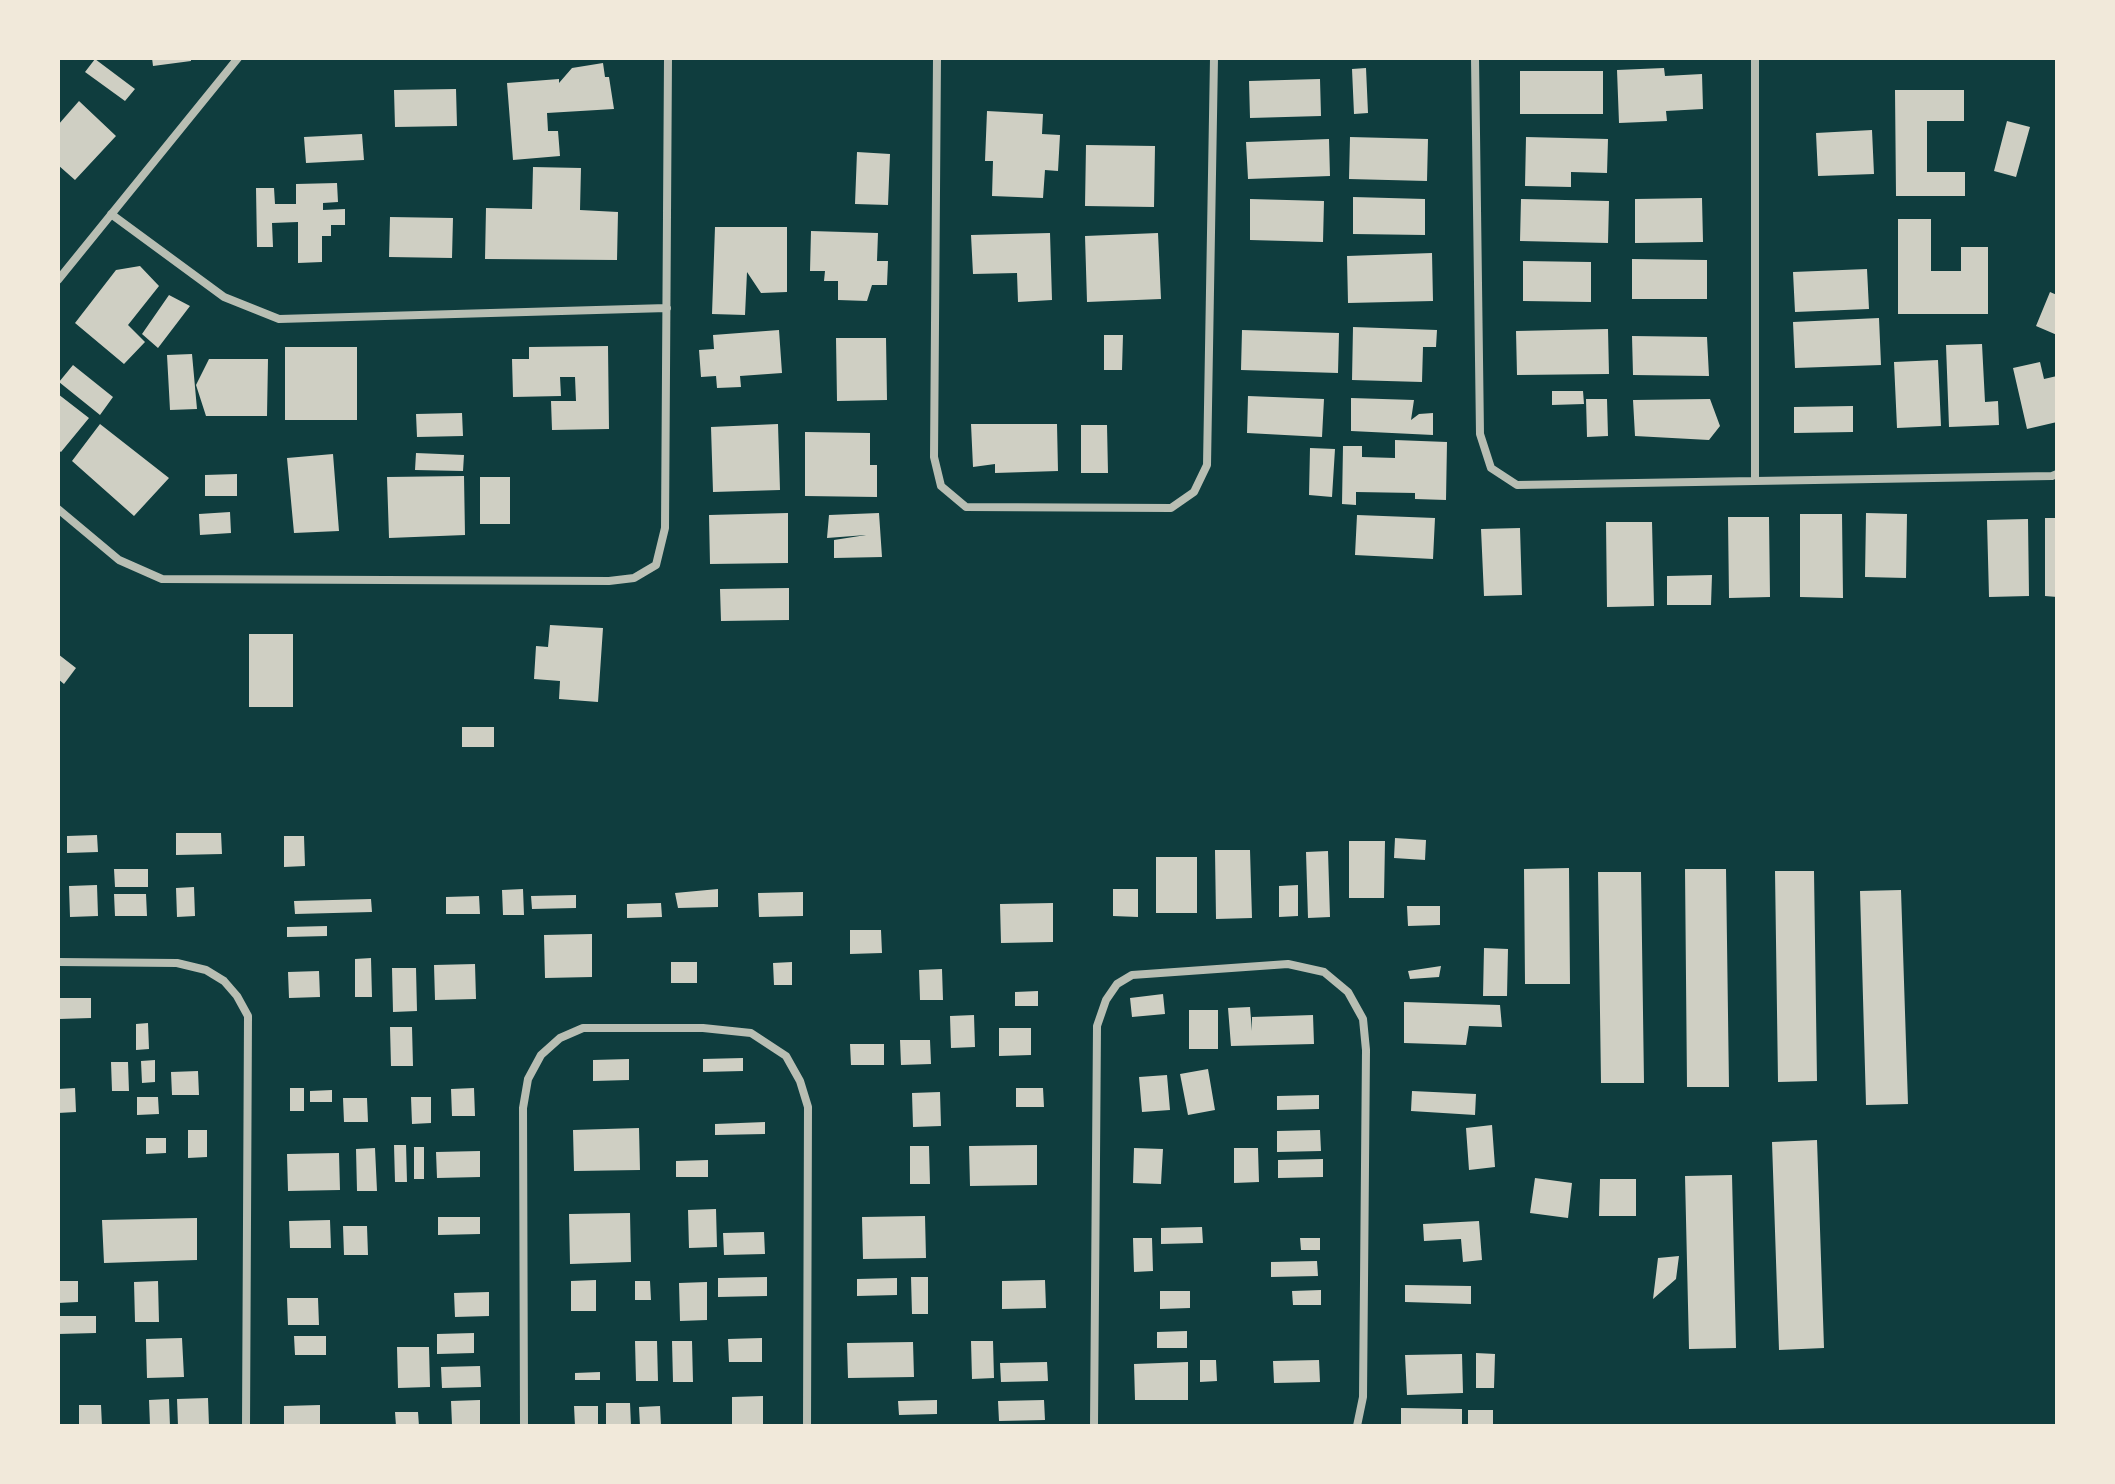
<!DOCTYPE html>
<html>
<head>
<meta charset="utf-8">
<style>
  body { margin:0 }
  #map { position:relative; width:2115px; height:1484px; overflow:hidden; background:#0f3d3e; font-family:"Zilla Slab",serif }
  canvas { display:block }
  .frame { position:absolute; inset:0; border:60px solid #f1e9da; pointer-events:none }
</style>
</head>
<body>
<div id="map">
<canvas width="2115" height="1484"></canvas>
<div class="frame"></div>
</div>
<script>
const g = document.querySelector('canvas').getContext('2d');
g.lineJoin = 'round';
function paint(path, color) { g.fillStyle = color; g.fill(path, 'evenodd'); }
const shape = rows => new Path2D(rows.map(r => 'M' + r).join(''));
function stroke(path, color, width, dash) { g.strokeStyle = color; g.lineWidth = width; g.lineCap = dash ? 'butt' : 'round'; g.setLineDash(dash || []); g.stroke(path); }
const building = shape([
  [152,58,191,58,191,61,153,66],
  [95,59,135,89,125,101,85,72],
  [603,63,605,77,609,77,614,109,547,113,548,131,558,131,560,156,513,160,507,83,559,79,559,83,572,68],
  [1366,68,1368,113,1354,114,1352,69],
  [1664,68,1665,76,1702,74,1703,109,1666,111,1667,121,1619,123,1617,70],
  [1520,71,1603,71,1603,114,1520,114],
  [1320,79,1321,116,1250,118,1249,81],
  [456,89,457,126,395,127,394,90],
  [1895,90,1964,90,1964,121,1927,121,1927,172,1965,172,1965,196,1896,196],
  [79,101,116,136,75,180,58,165,58,125],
  [987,111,1043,114,1042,134,1060,135,1058,171,1045,170,1043,198,992,196,993,161,985,161],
  [2007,121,2030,127,2016,177,1994,171],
  [1872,130,1874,174,1818,176,1816,133],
  [362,134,364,160,306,163,304,137],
  [1350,137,1428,139,1427,181,1349,179],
  [1526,137,1608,139,1607,173,1571,172,1571,187,1525,186],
  [1329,139,1330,176,1248,179,1246,142],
  [1086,145,1155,146,1154,207,1085,206],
  [857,152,890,154,888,205,855,204],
  [533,167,581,168,580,210,618,212,617,260,485,259,486,208,532,209],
  [337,183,338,202,323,203,323,210,345,209,345,225,331,225,331,236,322,236,322,262,298,263,298,222,272,223,273,247,257,247,256,188,274,188,275,204,296,204,296,184],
  [1353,197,1425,199,1425,235,1353,234],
  [1702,198,1703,242,1635,243,1635,199],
  [1250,199,1324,201,1323,242,1250,240],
  [1521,199,1609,201,1608,243,1520,241],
  [390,217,453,218,452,258,389,257],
  [1898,219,1931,219,1931,271,1961,271,1961,247,1988,247,1988,314,1898,314],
  [715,227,787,227,787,292,761,293,747,272,745,315,712,314],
  [811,231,878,233,877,261,888,261,887,285,872,285,867,301,838,300,838,281,824,281,825,271,810,271],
  [1050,233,1052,300,1018,302,1017,273,973,274,971,235],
  [1158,233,1161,299,1087,302,1085,236],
  [1432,253,1433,301,1348,303,1347,256],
  [1632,259,1707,260,1707,299,1632,299],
  [1523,261,1591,262,1591,302,1523,301],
  [140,266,159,286,128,325,145,342,124,364,75,323,116,270],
  [1867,269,1869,309,1795,312,1793,272],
  [2050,292,2057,295,2057,335,2036,326],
  [169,295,190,306,158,348,142,334],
  [1879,318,1881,365,1795,368,1793,322],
  [1353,327,1437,330,1436,347,1423,347,1422,382,1352,380],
  [1608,329,1609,374,1517,375,1516,331],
  [779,330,782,373,740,376,741,387,717,388,716,376,701,377,699,350,714,349,713,335],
  [1242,330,1339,333,1338,373,1241,370],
  [1104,335,1123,335,1122,370,1104,370],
  [1632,336,1707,337,1709,376,1633,375],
  [836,338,886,338,887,400,837,401],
  [1982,344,1985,402,1998,401,1999,425,1949,427,1946,345],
  [608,346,609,429,552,430,551,401,576,401,575,377,560,377,561,396,513,397,512,359,529,359,529,347],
  [285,347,357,347,357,420,285,420],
  [192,354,197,409,170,410,167,355],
  [209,359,268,359,267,416,206,416,196,385],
  [1938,360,1941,426,1897,428,1894,362],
  [2040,362,2044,379,2057,376,2057,422,2027,429,2013,368],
  [73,365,113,397,100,415,59,382],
  [1552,391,1583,391,1584,404,1552,405],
  [58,394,89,418,61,452,58,450],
  [1248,396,1324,399,1322,437,1247,433],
  [1351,398,1414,400,1411,420,1419,414,1433,413,1433,435,1351,431],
  [1586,399,1607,399,1608,436,1587,437],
  [1710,399,1720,426,1709,440,1635,436,1633,400],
  [1853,406,1853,432,1794,433,1794,407],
  [462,413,463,436,417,437,416,414],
  [100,424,169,478,134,516,72,461],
  [778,424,780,490,713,492,711,427],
  [971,424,1057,424,1058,471,995,473,995,464,973,467],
  [1081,425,1107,425,1108,473,1081,473],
  [805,432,870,433,870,465,877,465,877,497,805,496],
  [1395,440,1447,442,1446,500,1415,499,1415,493,1356,492,1356,505,1342,504,1343,446,1362,446,1362,457,1395,458],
  [1310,448,1335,449,1332,497,1309,495],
  [416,453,464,455,463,471,415,470],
  [333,454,339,531,294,533,287,458],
  [237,474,237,496,205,496,205,475],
  [464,476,465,535,389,538,387,477],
  [480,477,510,477,510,524,480,524],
  [230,512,231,533,200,535,199,514],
  [788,513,788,563,710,564,709,515],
  [879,513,882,557,834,558,834,540,866,535,827,538,829,515],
  [1866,513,1907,514,1906,578,1865,577],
  [1800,514,1842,514,1843,598,1800,597],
  [1357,515,1435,518,1433,559,1355,555],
  [1728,517,1769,517,1770,597,1729,598],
  [2045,518,2057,518,2057,597,2045,596],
  [2028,519,2029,596,1989,597,1987,520],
  [1606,522,1652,522,1654,606,1607,607],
  [1520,528,1522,595,1484,596,1481,529],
  [1712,575,1711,605,1667,605,1667,576],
  [789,588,789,620,721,621,720,589],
  [550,625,603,628,598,702,559,699,560,681,534,679,536,646,548,647],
  [249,634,293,634,293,707,249,707],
  [58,654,76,668,64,684,58,679],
  [462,727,494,727,494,747,462,747],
  [176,833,221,833,222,854,176,855],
  [97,835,98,852,67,853,67,836],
  [284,836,304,836,305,866,284,867],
  [1395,838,1426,840,1425,860,1394,858],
  [1349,841,1385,841,1384,898,1349,898],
  [1215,850,1250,850,1252,918,1216,919],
  [1328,851,1330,917,1308,918,1306,852],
  [1156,857,1197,857,1197,913,1156,913],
  [1569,868,1570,984,1525,984,1524,869],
  [114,869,148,869,148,887,115,887],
  [1685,869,1726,869,1729,1087,1687,1087],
  [1775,871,1814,871,1817,1081,1778,1082],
  [1598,872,1641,872,1644,1083,1601,1083],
  [97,885,98,916,70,917,69,886],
  [1298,885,1298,916,1279,917,1279,886],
  [194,887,195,916,177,917,176,888],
  [523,889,524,915,503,915,502,890],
  [718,889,718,907,678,908,675,893],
  [1113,889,1138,889,1138,917,1113,916],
  [1901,890,1908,1104,1866,1105,1860,891],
  [803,892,803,916,759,917,758,893],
  [114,894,146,894,147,916,115,916],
  [576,895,576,908,532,909,531,896],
  [479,896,480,914,446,914,446,897],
  [371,899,372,912,295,914,294,901],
  [661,903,662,917,627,918,627,904],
  [1053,903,1053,942,1001,943,1000,904],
  [1407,906,1440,906,1440,925,1408,926],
  [327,926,327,936,287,937,287,927],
  [850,930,881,930,882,953,850,954],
  [592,934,592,977,545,978,544,935],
  [1484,948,1508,949,1507,996,1483,996],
  [371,958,372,997,355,997,355,959],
  [671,962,697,962,697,983,671,983],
  [792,962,792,985,774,985,773,963],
  [475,964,476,999,435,1000,434,965],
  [1441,966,1439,977,1410,979,1408,971],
  [392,968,416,968,417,1011,393,1012],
  [942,969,943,1000,920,1000,919,970],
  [319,971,320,997,289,998,288,972],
  [1038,991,1038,1006,1015,1006,1015,992],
  [1163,994,1165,1014,1132,1017,1130,998],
  [58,998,91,998,91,1018,59,1019],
  [1404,1002,1500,1005,1502,1027,1469,1026,1466,1045,1404,1043],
  [1250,1007,1252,1031,1252,1017,1313,1015,1314,1044,1231,1046,1228,1008],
  [1189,1010,1218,1010,1218,1049,1189,1049],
  [974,1015,975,1047,951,1048,950,1016],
  [148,1023,149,1049,136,1050,136,1024],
  [390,1027,412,1027,413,1066,391,1066],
  [999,1028,1031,1028,1031,1055,999,1056],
  [900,1040,930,1040,931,1064,901,1065],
  [850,1044,884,1044,884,1065,851,1065],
  [743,1058,743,1071,703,1072,703,1059],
  [629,1059,629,1080,593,1081,593,1060],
  [155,1060,155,1082,142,1083,141,1061],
  [111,1062,128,1062,129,1091,112,1091],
  [1208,1069,1215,1110,1188,1115,1180,1074],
  [198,1071,199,1095,172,1095,171,1072],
  [1167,1075,1170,1110,1142,1112,1139,1077],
  [75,1088,76,1112,58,1113,58,1089],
  [290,1088,304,1088,304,1111,290,1111],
  [474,1088,475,1116,452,1116,451,1089],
  [1016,1088,1043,1088,1044,1107,1016,1107],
  [332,1090,332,1102,310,1102,310,1091],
  [1412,1091,1476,1094,1475,1115,1411,1111],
  [940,1092,941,1126,913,1127,912,1093],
  [1319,1095,1319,1109,1277,1110,1277,1096],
  [137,1097,158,1097,159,1114,137,1115],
  [411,1097,431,1097,431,1123,412,1124],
  [343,1098,367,1098,368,1122,344,1122],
  [765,1122,765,1134,715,1135,715,1124],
  [1492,1125,1495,1167,1469,1170,1466,1128],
  [639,1128,640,1170,574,1171,573,1130],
  [188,1130,207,1130,207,1157,188,1158],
  [1320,1130,1321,1151,1277,1152,1277,1131],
  [146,1138,166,1138,166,1153,146,1154],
  [1817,1140,1824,1348,1779,1350,1772,1142],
  [394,1145,406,1145,407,1182,395,1182],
  [1037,1145,1037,1185,970,1186,969,1146],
  [910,1146,929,1146,930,1184,910,1184],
  [414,1147,424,1147,424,1179,414,1179],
  [375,1148,377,1191,357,1191,356,1149],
  [1134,1148,1163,1149,1161,1184,1133,1183],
  [1234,1148,1258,1148,1259,1182,1234,1183],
  [480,1151,480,1177,437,1178,436,1152],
  [339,1153,340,1190,288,1191,287,1154],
  [1323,1159,1323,1177,1278,1178,1278,1160],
  [708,1160,708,1177,676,1177,676,1161],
  [1732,1175,1736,1348,1689,1349,1685,1176],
  [1535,1178,1572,1183,1568,1218,1530,1213],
  [1600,1179,1636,1179,1636,1216,1599,1216],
  [716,1209,717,1247,689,1248,688,1210],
  [630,1213,631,1262,570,1264,569,1214],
  [925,1216,926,1258,863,1259,862,1217],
  [438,1217,480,1217,480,1234,438,1235],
  [197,1218,197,1260,104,1263,102,1220],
  [330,1220,331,1248,290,1248,289,1221],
  [1479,1221,1482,1260,1463,1262,1461,1239,1424,1241,1423,1224],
  [343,1226,367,1226,368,1255,344,1255],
  [1202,1227,1203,1243,1161,1244,1161,1228],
  [764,1232,765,1254,724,1255,723,1233],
  [1133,1238,1152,1238,1153,1271,1134,1272],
  [1300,1238,1320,1238,1320,1250,1301,1250],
  [1679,1256,1676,1279,1653,1299,1658,1258],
  [1317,1261,1318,1276,1271,1277,1271,1262],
  [767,1277,767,1296,718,1297,718,1278],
  [911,1277,928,1277,928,1314,912,1314],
  [897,1278,897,1295,857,1296,857,1279],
  [596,1280,596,1311,571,1311,571,1281],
  [1045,1280,1046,1308,1002,1309,1002,1281],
  [58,1281,78,1281,78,1302,58,1303],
  [158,1281,159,1322,135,1322,134,1282],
  [635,1281,650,1281,651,1300,635,1300],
  [707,1282,707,1320,680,1321,679,1283],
  [1405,1285,1471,1286,1471,1304,1405,1302],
  [1321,1290,1321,1305,1293,1305,1292,1291],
  [1160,1291,1190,1291,1190,1308,1160,1309],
  [489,1292,489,1316,455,1317,454,1293],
  [287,1298,318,1298,319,1325,288,1325],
  [58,1316,96,1316,96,1333,58,1334],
  [1187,1331,1187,1348,1157,1348,1157,1332],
  [474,1333,474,1353,437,1354,437,1334],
  [294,1336,326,1336,326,1355,295,1355],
  [182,1338,184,1377,147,1378,146,1339],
  [762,1338,762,1362,729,1362,728,1339],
  [635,1341,657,1341,658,1381,636,1381],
  [672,1341,692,1341,693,1382,673,1382],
  [971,1341,993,1341,994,1378,972,1379],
  [913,1342,914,1377,848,1378,847,1343],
  [397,1347,429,1347,430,1387,398,1388],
  [1476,1353,1495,1354,1494,1388,1476,1388],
  [1462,1354,1463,1393,1407,1395,1405,1355],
  [1200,1360,1216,1360,1217,1381,1200,1382],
  [1319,1360,1320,1382,1274,1383,1273,1361],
  [1047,1362,1048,1381,1001,1382,1000,1363],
  [1188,1362,1188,1400,1135,1400,1134,1364],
  [480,1366,481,1387,442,1388,441,1367],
  [600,1372,600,1380,575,1380,575,1373],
  [763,1396,763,1426,732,1426,732,1397],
  [208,1398,209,1426,178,1426,177,1399],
  [169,1399,170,1426,150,1426,149,1400],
  [480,1400,480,1425,452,1425,451,1401],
  [937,1400,937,1414,899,1415,898,1401],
  [1044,1400,1045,1420,999,1421,998,1401],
  [606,1403,630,1403,631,1426,606,1426],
  [79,1405,101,1405,102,1426,79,1426],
  [320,1405,320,1426,284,1426,284,1406],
  [574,1406,598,1406,598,1426,575,1426],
  [660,1406,661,1426,640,1426,639,1407],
  [1401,1408,1462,1409,1462,1426,1401,1426],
  [1468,1410,1493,1410,1493,1426,1468,1426],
  [395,1412,418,1412,419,1426,396,1426]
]);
const minor = shape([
  [937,58,934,457,941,486,966,507,1171,508,1194,492,1207,465,1214,58],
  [1475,58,1480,434,1491,468,1517,485,2052,476,2057,474],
  [111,214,224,297,279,319,667,308],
  [58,280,238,58],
  [1755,480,1755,58],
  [58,509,119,560,162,579,609,581,634,578,656,565,665,528,668,58],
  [58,962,177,963,206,970,224,981,237,996,248,1016,246,1426],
  [524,1426,523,1108,528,1079,541,1055,560,1038,583,1028,703,1028,751,1033,786,1056,800,1081,808,1107,807,1426],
  [1094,1426,1097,1026,1106,1000,1117,984,1132,975,1288,964,1324,972,1348,992,1363,1019,1366,1050,1363,1397,1357,1426]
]);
paint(building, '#cfcfc3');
stroke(minor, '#b8beb3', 8);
</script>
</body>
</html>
